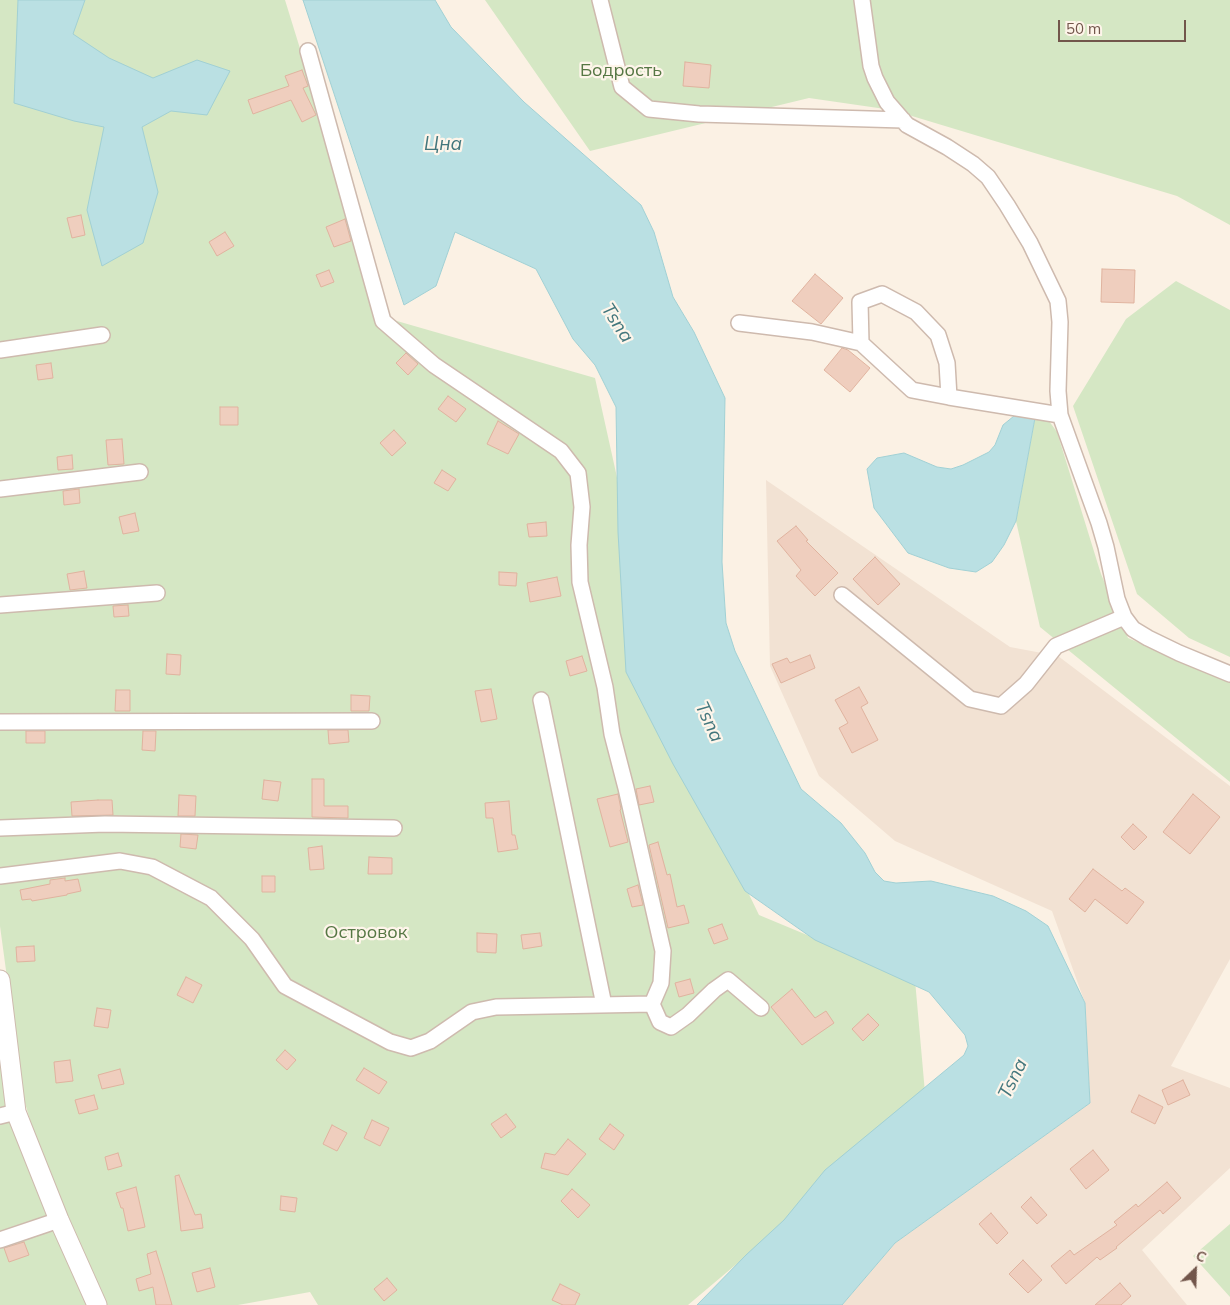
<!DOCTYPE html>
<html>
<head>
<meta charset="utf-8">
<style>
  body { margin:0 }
  #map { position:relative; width:1230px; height:1305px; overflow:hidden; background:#fbf1e4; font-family:Mulish,sans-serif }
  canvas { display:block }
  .north { position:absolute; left:1170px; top:1245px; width:50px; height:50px; -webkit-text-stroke:4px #fef5ea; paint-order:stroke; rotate:24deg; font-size:14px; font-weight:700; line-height:20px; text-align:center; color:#72564b }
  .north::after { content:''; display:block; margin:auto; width:18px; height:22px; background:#72564b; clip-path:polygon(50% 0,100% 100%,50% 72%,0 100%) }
  .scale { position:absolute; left:1058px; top:20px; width:128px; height:22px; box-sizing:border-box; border:2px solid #72564b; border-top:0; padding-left:6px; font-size:15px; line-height:18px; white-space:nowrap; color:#72564b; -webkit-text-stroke:4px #fef5ea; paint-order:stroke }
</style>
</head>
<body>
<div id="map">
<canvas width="1230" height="1305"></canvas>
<div class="north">С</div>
<div class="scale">50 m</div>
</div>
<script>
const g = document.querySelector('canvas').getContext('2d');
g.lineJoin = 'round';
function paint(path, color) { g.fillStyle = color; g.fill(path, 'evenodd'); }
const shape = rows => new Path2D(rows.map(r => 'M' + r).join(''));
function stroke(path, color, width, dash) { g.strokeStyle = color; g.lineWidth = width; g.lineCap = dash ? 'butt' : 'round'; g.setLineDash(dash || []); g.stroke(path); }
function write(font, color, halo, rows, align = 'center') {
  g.font = font + ' Mulish,sans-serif'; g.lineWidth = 4.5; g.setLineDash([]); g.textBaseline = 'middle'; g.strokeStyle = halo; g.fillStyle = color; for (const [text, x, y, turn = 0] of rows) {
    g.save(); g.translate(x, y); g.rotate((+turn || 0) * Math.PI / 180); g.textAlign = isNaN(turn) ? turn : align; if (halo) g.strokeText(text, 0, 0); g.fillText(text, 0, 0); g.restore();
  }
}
const residential = shape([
  [766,480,1010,647,1058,656,1230,786,1230,959,1171,1066,1230,1088,1230,1168,1142,1250,1187,1305,842,1305,895,1243,1090,1103,1085,1003,1052,911,895,841,819,776,770,666]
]);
const green = shape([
  [0,0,285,0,383,317,595,378,676,744,759,915,915,980,926,1104,688,1305,318,1305,310,1292,238,1305,102,1305,36,1141,23,1096,0,926],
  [485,0,1230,0,1230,225,1177,196,892,110,809,98,590,151],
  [1176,281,1230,310,1230,657,1189,638,1137,594,1073,406,1126,319],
  [1035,418,1049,421,1057,432,1101,574,1128,638,1230,682,1230,782,1040,627,1016,521],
  [0,1040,92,1305,0,1305],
  [1230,1224,1230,1297,1193,1256]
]);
const water = shape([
  [18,0,85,0,73,34,109,58,153,78,197,60,230,71,207,115,171,111,142,127,158,192,143,243,102,266,87,210,104,127,74,121,14,103,18,0],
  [303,0,435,0,451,27,524,102,641,205,654,232,673,297,694,332,725,398,722,562,726,623,735,651,801,789,841,823,865,853,875,872,884,881,896,883,931,881,993,896,1026,911,1048,926,1085,1003,1090,1103,895,1243,842,1305,697,1305,746,1255,784,1220,825,1170,964,1055,968,1046,965,1035,929,992,815,940,745,891,673,764,626,672,618,532,616,407,595,365,573,339,536,269,455,232,436,286,404,305,303,0],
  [1014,416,1035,418,1016,521,1004,545,992,562,976,572,949,568,908,553,874,508,867,469,877,458,904,453,937,467,951,469,963,465,989,452,995,445,1003,425,1014,416]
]);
const building = shape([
  [685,62,711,65,709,88,683,86,685,62],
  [302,70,308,86,303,88,316,115,302,122,291,100,253,114,248,100,289,86,285,76,302,70],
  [81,215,85,235,72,238,67,218,81,215],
  [345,219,351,241,334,247,326,227,345,219],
  [225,232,234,246,217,256,209,242,225,232],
  [1102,269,1135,270,1134,303,1101,302,1102,269],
  [329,270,334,282,321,287,316,275,329,270],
  [815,274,843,298,821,324,792,301,815,274],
  [842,348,848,350,870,368,850,392,824,370,842,348],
  [406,353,418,364,408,375,396,363,406,353],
  [51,363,53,378,38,380,36,365,51,363],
  [448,396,466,409,456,422,438,409,448,396],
  [220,407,238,407,238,425,220,425,220,407],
  [498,421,519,434,508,454,487,444,498,421],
  [394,430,406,443,392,456,380,443,394,430],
  [122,439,124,464,108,465,106,440,122,439],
  [72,455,73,469,58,470,57,457,72,455],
  [442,470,456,479,448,491,434,483,442,470],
  [79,489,80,503,64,505,63,491,79,489],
  [135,513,139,531,123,534,119,517,135,513],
  [546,522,547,536,529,537,527,524,546,522],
  [796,526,808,540,806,541,838,573,815,596,796,576,801,570,777,541,796,526],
  [875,557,900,584,878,605,853,579,875,557],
  [84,571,87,588,70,590,67,574,84,571],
  [499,572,517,573,516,586,499,585,499,572],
  [557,577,561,596,530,602,527,583,557,577],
  [128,605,129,616,114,617,113,606,128,605],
  [167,654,181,655,180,675,166,674,167,654],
  [810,655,815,668,781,683,772,664,787,658,790,663,810,655],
  [582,656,587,671,570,676,566,661,582,656],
  [859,687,868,703,861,707,878,740,852,753,839,728,848,723,835,700,859,687],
  [491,689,497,719,481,722,475,691,491,689],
  [116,690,130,690,130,711,115,711,116,690],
  [351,695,370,696,369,711,351,711,351,695],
  [328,730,348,730,349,742,329,744,328,730],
  [26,731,45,731,45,743,26,743,26,731],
  [143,731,156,731,155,751,142,750,143,731],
  [312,779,324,779,324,806,348,806,348,818,312,817,312,779],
  [264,780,281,782,278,801,262,799,264,780],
  [650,786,654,802,639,805,636,789,650,786],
  [618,794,621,809,620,810,628,842,610,847,597,799,618,794],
  [1193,794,1220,817,1190,854,1163,832,1193,794],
  [179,795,196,796,195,816,178,816,179,795],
  [98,800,112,800,113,815,72,816,71,802,98,800],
  [509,801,512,835,515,835,518,849,498,852,493,818,486,818,485,803,509,801],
  [1133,824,1147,837,1134,850,1121,837,1133,824],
  [181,834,198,835,196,849,180,847,181,834],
  [658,842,667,875,670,874,677,907,684,905,689,923,668,928,649,845,658,842],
  [322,846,324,869,310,870,308,848,322,846],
  [369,857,392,858,392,874,368,874,369,857],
  [1093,869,1122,891,1125,888,1144,902,1127,924,1095,899,1085,912,1069,899,1093,869],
  [262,876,275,876,275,892,262,892,262,876],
  [65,878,65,881,78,879,81,891,67,894,67,895,32,901,31,899,22,900,20,890,50,884,50,880,65,878],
  [638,885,643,905,632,907,627,889,638,885],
  [722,924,728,939,714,944,708,929,722,924],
  [477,933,497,934,496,953,477,952,477,933],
  [540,933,542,946,523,949,521,935,540,933],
  [34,946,35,961,17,962,16,947,34,946],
  [186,977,202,985,193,1003,177,995,186,977],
  [690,979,694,993,679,997,675,983,690,979],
  [792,989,815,1018,826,1011,834,1023,802,1045,771,1007,792,989],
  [97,1008,111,1010,108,1028,94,1026,97,1008],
  [868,1014,879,1025,863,1041,852,1029,868,1014],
  [285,1050,296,1060,287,1070,276,1060,285,1050],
  [70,1060,73,1081,56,1083,54,1062,70,1060],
  [364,1068,387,1082,379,1094,356,1080,364,1068],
  [120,1069,124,1084,102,1089,98,1075,120,1069],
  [1183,1080,1190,1095,1168,1105,1162,1090,1183,1080],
  [94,1095,98,1109,79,1114,75,1100,94,1095],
  [1139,1095,1163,1107,1155,1124,1131,1112,1139,1095],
  [506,1114,516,1127,501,1138,491,1124,506,1114],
  [372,1120,389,1128,380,1146,364,1138,372,1120],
  [610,1124,624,1135,614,1150,599,1139,610,1124],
  [332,1125,347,1133,337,1151,323,1144,332,1125],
  [568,1139,586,1154,568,1175,541,1168,545,1153,555,1155,568,1139],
  [1093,1150,1109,1170,1086,1189,1070,1169,1093,1150],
  [118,1153,122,1166,108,1170,105,1157,118,1153],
  [179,1175,195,1215,201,1214,203,1228,181,1231,175,1176,179,1175],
  [1167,1182,1181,1198,1163,1214,1160,1210,1116,1247,1117,1248,1100,1260,1097,1257,1066,1284,1051,1266,1070,1250,1074,1255,1117,1225,1114,1222,1136,1204,1138,1207,1167,1182],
  [136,1187,145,1227,128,1231,123,1208,121,1208,116,1193,136,1187],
  [572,1189,590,1205,578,1218,561,1201,572,1189],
  [281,1196,297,1198,295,1212,280,1210,281,1196],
  [1031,1197,1047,1215,1037,1224,1021,1207,1031,1197],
  [991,1213,1008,1233,997,1244,979,1224,991,1213],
  [24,1242,29,1255,9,1262,4,1248,24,1242],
  [156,1251,164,1277,172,1305,156,1305,153,1287,139,1291,136,1279,151,1274,147,1254,156,1251],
  [1023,1260,1042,1280,1028,1293,1009,1274,1023,1260],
  [210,1268,215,1287,197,1292,192,1273,210,1268],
  [387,1278,397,1290,384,1301,374,1289,387,1278],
  [1120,1283,1131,1296,1121,1305,1095,1305,1120,1283],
  [560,1284,580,1294,575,1305,563,1305,552,1300,560,1284]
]);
const minor = shape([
  [600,0,622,87,649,109,699,114,903,120],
  [862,0,871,66,875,78,887,102,907,125,947,147,973,164,988,177,1007,205,1030,243,1058,301,1060,322,1058,391,1060,415,1099,523,1106,547,1117,599,1124,617,1133,629,1148,638,1179,653,1230,674],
  [739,323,812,332,861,343],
  [0,350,102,335],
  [949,397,947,363,938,335,916,312,882,294,860,302,861,343,912,390,949,397,1060,415],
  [0,489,140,472],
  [842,595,970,699,1001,706,1026,684,1056,646,1124,617],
  [0,605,157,593],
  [541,700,604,1005],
  [0,722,372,721],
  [0,828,105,824,394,828],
  [0,876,120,861,152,867,211,898,252,939,285,986,390,1042,411,1048,430,1041,472,1012,496,1007,652,1004,661,983,663,951,626,788,612,734,605,687,580,582,579,545,582,507,578,473,561,451,434,365,383,321,308,51],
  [652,1004,660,1022,671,1027,688,1015,714,990,728,980,761,1008],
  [0,1116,16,1112],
  [0,1240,59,1220]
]);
const tertiary = shape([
  [0,980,16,1112,59,1220,97,1305]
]);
const parkNames = [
  ["Бодрость",621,71],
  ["Островок",366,933]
];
const waterNames = [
  ["Цна",443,144],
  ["Tsna",617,323,57],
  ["Tsna",709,722,65],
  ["Tsna",1013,1079,-64]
];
paint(residential, '#f2e2d3');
paint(green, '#d5e7c4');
paint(water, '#bae0e3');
stroke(water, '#a1d0d4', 1);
paint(building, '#efcebe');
stroke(building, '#e0b39f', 1);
stroke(minor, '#cebaae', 18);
stroke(tertiary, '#cebaae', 21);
stroke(minor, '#fff', 15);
stroke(tertiary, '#fff', 19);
write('18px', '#567744', '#fef5ea', parkNames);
write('italic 19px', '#43777d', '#fef5ea', waterNames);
</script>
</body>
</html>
